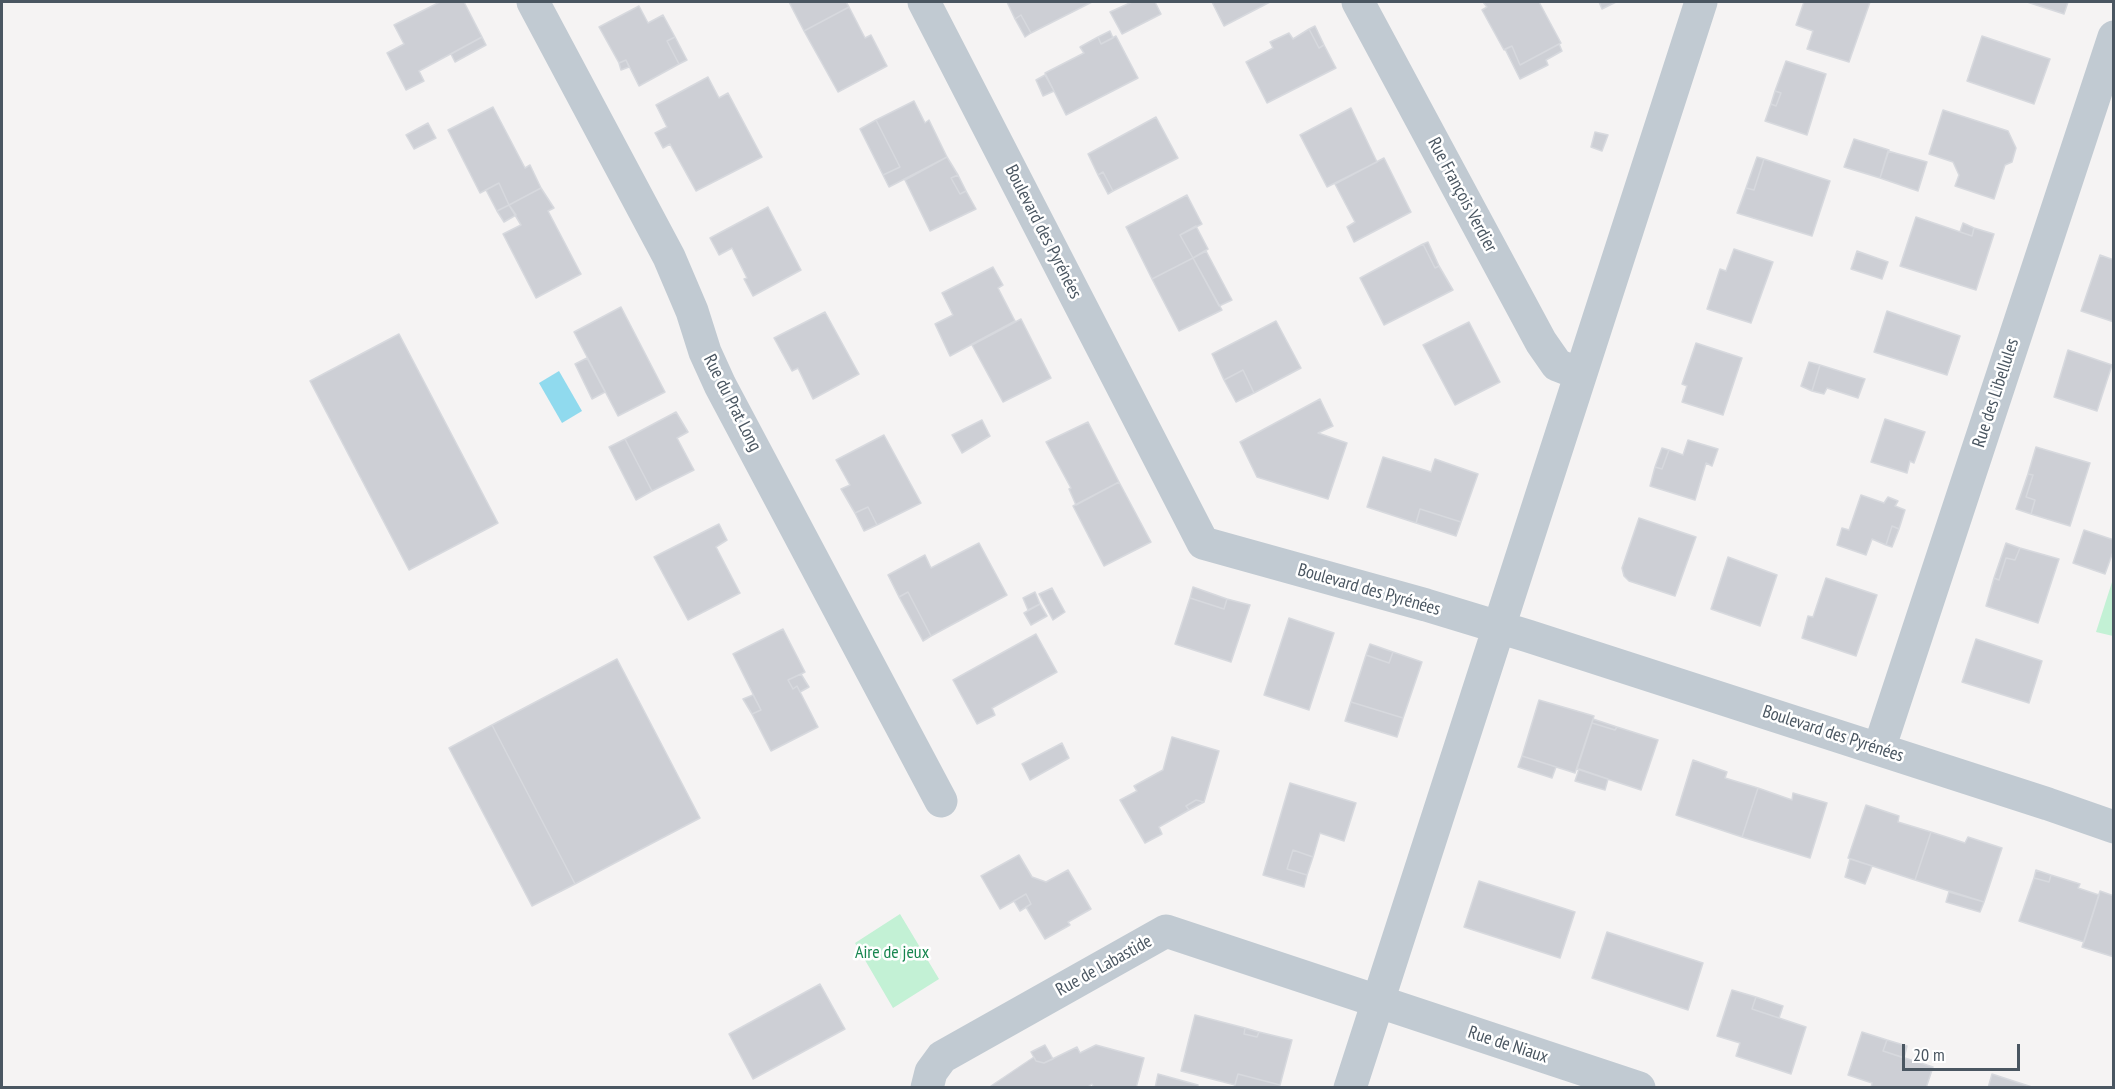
<!DOCTYPE html>
<html>
<head>
<meta charset="utf-8">
<style>
  body { margin:0 }
  #map { position:relative; width:2115px; height:1089px; overflow:hidden; background:#f5f3f3; font-family:"PT Sans Narrow",sans-serif }
  canvas { display:block }
  .frame { position:absolute; inset:0; border:3px solid #4a5661; pointer-events:none }
  .scale { position:absolute; left:1902px; top:1044px; width:118px; height:27px; box-sizing:border-box; border:3px solid #4a5661; border-top:0; padding-left:8px; font-size:18px; line-height:21px; white-space:nowrap; color:#4a5661; -webkit-text-stroke:4px #fff; paint-order:stroke }
</style>
</head>
<body>
<div id="map">
<canvas width="2115" height="1089"></canvas>
<div class="frame"></div>
<div class="scale">20 m</div>
</div>
<script>
const g = document.querySelector('canvas').getContext('2d');
g.lineJoin = 'round';
function paint(path, color) { g.fillStyle = color; g.fill(path, 'evenodd'); }
const shape = rows => new Path2D(rows.map(r => 'M' + r).join(''));
function stroke(path, color, width, dash) { g.strokeStyle = color; g.lineWidth = width; g.lineCap = dash ? 'butt' : 'round'; g.setLineDash(dash || []); g.stroke(path); }
function write(font, color, halo, rows, align = 'center') {
  g.font = font + ' "PT Sans Narrow",sans-serif'; g.lineWidth = 5; g.setLineDash([]); g.textBaseline = 'middle'; g.strokeStyle = halo; g.fillStyle = color; for (const [text, x, y, turn = 0] of rows) {
    g.save(); g.translate(x, y); g.rotate((+turn || 0) * Math.PI / 180); g.textAlign = isNaN(turn) ? turn : align; if (halo) g.strokeText(text, 0, 0); g.fillText(text, 0, 0); g.restore();
  }
}
const green = shape([
  [2113,579,2113,636,2096,632],
  [900,914,939,979,893,1008,855,943]
]);
const water = shape([
  [559,371,582,411,562,423,539,383]
]);
const building = shape([
  [440,2,464,2,482,37,419,71,424,81,406,90,387,53,404,44,394,25,440,2],
  [789,2,846,2,849,7,804,31,789,2],
  [1007,2,1092,2,1031,33,1021,15,1015,19,1007,2],
  [1132,2,1155,2,1161,14,1122,34,1110,12,1132,2],
  [1212,2,1270,2,1224,26,1212,2],
  [1483,2,1539,2,1561,43,1520,65,1512,46,1504,50,1482,10,1487,7,1483,2],
  [1599,2,1616,2,1602,9,1599,2],
  [1804,2,1870,2,1849,62,1807,49,1813,31,1796,25,1804,2],
  [2027,2,2068,2,2064,14,2027,2],
  [639,6,648,23,663,15,675,37,667,41,679,64,639,86,626,60,619,63,599,27,639,6],
  [849,7,865,38,871,35,887,66,838,92,804,31,849,7],
  [1021,15,1031,33,1025,37,1015,19,1021,15],
  [1315,26,1324,45,1319,48,1309,29,1315,26],
  [1309,29,1319,48,1324,45,1336,68,1267,103,1246,62,1273,48,1270,42,1289,33,1293,39,1309,29],
  [1110,31,1113,38,1101,44,1098,37,1110,31],
  [1116,36,1138,78,1066,115,1045,73,1084,53,1080,47,1098,37,1101,44,1116,36],
  [1982,36,2050,59,2034,104,1967,81,1982,36],
  [482,37,486,45,455,62,451,54,482,37],
  [675,37,687,60,679,64,667,41,675,37],
  [1559,44,1562,51,1546,60,1548,65,1520,79,1505,49,1512,46,1520,65,1559,44],
  [626,60,629,67,621,70,619,63,626,60],
  [1786,61,1826,74,1807,135,1765,121,1771,104,1776,106,1781,93,1775,91,1786,61],
  [1045,75,1054,91,1043,96,1036,80,1045,75],
  [708,77,719,98,728,93,762,157,696,191,670,144,663,148,655,133,667,127,656,105,708,77],
  [1775,91,1781,93,1776,106,1771,104,1775,91],
  [914,101,925,123,929,120,947,157,889,187,883,175,900,167,876,120,914,101],
  [493,107,525,168,530,165,541,188,509,205,499,183,480,193,448,130,493,107],
  [1351,108,1377,162,1327,187,1300,135,1351,108],
  [1943,110,2008,131,2016,148,2012,162,2005,165,1994,199,1955,186,1959,175,1953,162,1929,154,1943,110],
  [1156,117,1178,158,1113,191,1103,172,1098,175,1088,154,1156,117],
  [876,120,900,167,883,175,860,129,876,120],
  [428,123,436,138,414,149,406,135,428,123],
  [1595,132,1608,135,1602,151,1591,147,1595,132],
  [1854,139,1889,150,1880,178,1844,167,1854,139],
  [1888,151,1927,162,1918,191,1880,178,1888,151],
  [947,157,958,175,951,178,960,194,966,191,976,209,930,231,905,180,947,157],
  [1757,157,1764,159,1754,190,1746,188,1757,157],
  [1384,158,1411,212,1354,242,1347,227,1355,222,1335,184,1384,158],
  [1764,159,1830,181,1812,236,1737,213,1746,188,1754,190,1764,159],
  [1103,172,1113,191,1108,194,1098,175,1103,172],
  [958,175,966,191,960,194,951,178,958,175],
  [499,183,509,205,497,211,486,190,499,183],
  [541,188,554,208,548,211,581,274,536,298,503,234,521,225,509,205,541,188],
  [1187,195,1202,224,1180,235,1193,258,1152,279,1126,227,1187,195],
  [509,205,516,215,504,222,497,211,509,205],
  [768,207,801,270,753,296,744,279,747,278,732,248,719,255,710,238,768,207],
  [1916,217,1972,236,1974,228,1994,234,1976,290,1900,266,1916,217],
  [1963,223,1974,228,1972,236,1960,232,1963,223],
  [1196,226,1208,249,1193,258,1180,235,1196,226],
  [1428,242,1439,266,1435,268,1423,244,1428,242],
  [1423,244,1435,268,1439,266,1453,290,1384,325,1360,278,1423,244],
  [1734,249,1773,262,1751,323,1707,309,1720,269,1726,271,1734,249],
  [1206,251,1232,300,1219,306,1193,258,1206,251],
  [1857,251,1888,262,1882,279,1851,269,1857,251],
  [2100,255,2114,260,2114,322,2081,311,2100,255],
  [1193,258,1222,310,1179,331,1152,279,1193,258],
  [993,267,1003,285,998,288,1015,321,950,356,935,324,953,315,942,293,993,267],
  [621,307,665,392,618,416,574,332,621,307],
  [1887,311,1960,336,1947,375,1874,352,1887,311],
  [825,312,859,374,813,399,798,368,792,371,774,338,825,312],
  [1021,319,1051,378,1003,402,972,345,1021,319],
  [1276,321,1301,368,1254,393,1243,370,1224,380,1212,354,1276,321],
  [1469,322,1500,382,1455,405,1423,345,1469,322],
  [399,334,498,523,409,570,310,381,399,334],
  [1696,343,1742,358,1723,415,1682,402,1687,386,1682,384,1696,343],
  [2068,350,2112,365,2097,411,2054,397,2068,350],
  [587,358,605,392,592,399,575,364,587,358],
  [1809,362,1820,365,1812,391,1801,386,1809,362],
  [1820,365,1865,379,1858,398,1827,388,1824,394,1812,391,1820,365],
  [1243,370,1254,393,1236,402,1224,380,1243,370],
  [1320,399,1333,426,1318,433,1347,443,1328,499,1257,477,1240,442,1320,399],
  [676,412,688,432,677,438,694,470,652,491,625,439,676,412],
  [1885,419,1925,432,1914,463,1910,461,1907,473,1871,462,1885,419],
  [982,420,990,436,962,453,952,435,982,420],
  [1088,422,1119,482,1076,505,1069,489,1071,488,1046,442,1088,422],
  [884,435,921,503,877,525,868,507,855,513,841,489,850,485,836,460,884,435],
  [625,439,652,491,636,500,609,447,625,439],
  [1688,440,1718,449,1712,466,1706,463,1695,500,1650,486,1655,467,1662,469,1669,450,1683,455,1688,440],
  [2036,447,2090,463,2070,526,2031,514,2035,500,2026,497,2033,475,2028,474,2036,447],
  [1662,448,1669,450,1662,469,1655,467,1662,448],
  [1383,457,1431,472,1435,459,1478,474,1461,522,1420,509,1416,523,1367,507,1383,457],
  [2028,474,2033,475,2026,497,2035,500,2031,514,2016,509,2028,474],
  [1119,482,1151,542,1104,566,1073,506,1119,482],
  [1861,495,1884,503,1888,497,1898,501,1895,506,1905,510,1899,529,1892,526,1886,545,1872,539,1866,555,1837,545,1842,528,1849,530,1861,495],
  [868,507,877,525,864,531,855,513,868,507],
  [1420,509,1461,522,1456,536,1416,523,1420,509],
  [1639,518,1696,537,1675,596,1629,581,1624,576,1622,568,1639,518],
  [719,524,727,540,716,547,740,593,688,620,654,557,719,524],
  [1892,526,1899,529,1892,547,1886,545,1892,526],
  [2084,530,2114,540,2114,549,2105,574,2073,563,2084,530],
  [979,543,1007,595,931,636,908,592,899,597,888,575,925,555,931,568,979,543],
  [2006,543,2020,548,2015,560,2006,558,1999,580,1994,578,2006,543],
  [2020,548,2059,559,2038,623,1986,606,1994,578,1999,580,2006,558,2015,560,2020,548],
  [1728,557,1777,575,1760,626,1711,609,1728,557],
  [1826,578,1877,595,1856,656,1802,638,1808,616,1813,617,1826,578],
  [1193,587,1227,599,1224,609,1190,598,1193,587],
  [1052,588,1065,612,1053,620,1039,594,1052,588],
  [908,592,931,636,923,641,899,597,908,592],
  [1035,592,1040,604,1028,610,1023,598,1035,592],
  [1190,598,1224,609,1227,599,1250,605,1231,662,1175,644,1190,598],
  [1040,604,1047,616,1031,625,1024,613,1040,604],
  [1289,618,1334,633,1309,710,1264,695,1289,618],
  [783,629,805,672,788,680,793,689,797,686,818,727,771,751,752,714,761,710,733,654,783,629],
  [1036,634,1057,672,992,708,995,715,977,724,953,680,1036,634],
  [1976,639,2042,661,2029,703,1962,682,1976,639],
  [1370,644,1393,652,1389,663,1366,655,1370,644],
  [1393,652,1422,662,1403,718,1351,702,1366,655,1389,663,1393,652],
  [617,659,700,818,575,884,492,725,617,659],
  [801,674,809,687,800,692,797,686,793,689,788,680,801,674],
  [753,695,761,710,752,714,743,699,753,695],
  [1539,700,1594,716,1575,773,1522,756,1539,700],
  [1351,702,1403,718,1397,737,1345,721,1351,702],
  [1593,719,1617,727,1615,730,1592,723,1593,719],
  [1592,723,1615,730,1617,727,1658,740,1641,790,1577,769,1592,723],
  [492,725,575,884,532,906,449,748,492,725],
  [1172,737,1219,751,1204,802,1196,800,1186,806,1189,810,1159,827,1162,834,1145,843,1120,800,1137,791,1134,786,1163,770,1172,737],
  [1062,743,1069,758,1030,780,1022,764,1062,743],
  [1522,756,1556,767,1552,778,1518,767,1522,756],
  [1693,760,1727,772,1725,778,1758,788,1742,837,1676,815,1693,760],
  [1579,769,1608,779,1605,790,1575,781,1579,769],
  [1290,783,1356,803,1344,841,1320,833,1313,857,1293,850,1287,869,1307,875,1304,887,1263,875,1290,783],
  [1758,788,1792,800,1793,793,1827,803,1810,858,1742,837,1758,788],
  [1196,800,1204,802,1189,810,1186,806,1196,800],
  [1866,805,1899,816,1898,822,1931,832,1915,880,1848,858,1866,805],
  [1931,832,1965,843,1968,837,2002,848,1984,902,1915,880,1931,832],
  [1293,850,1313,857,1307,875,1287,869,1293,850],
  [1019,855,1032,877,1046,882,1068,870,1091,909,1068,922,1070,925,1045,939,1026,907,1031,904,1026,894,1000,909,981,876,1019,855],
  [1850,859,1872,866,1865,884,1845,877,1850,859],
  [2036,870,2051,875,2049,882,2034,878,2036,870],
  [2051,875,2080,884,2078,888,2099,895,2084,942,2019,921,2034,878,2049,882,2051,875],
  [1479,881,1575,912,1560,958,1464,927,1479,881],
  [2100,891,2114,896,2114,957,2082,947,2100,891],
  [1949,892,1984,902,1980,912,1946,902,1949,892],
  [1026,894,1031,904,1020,911,1014,901,1026,894],
  [1607,932,1703,963,1688,1010,1592,978,1607,932],
  [820,984,845,1029,753,1079,729,1034,820,984],
  [1732,990,1756,997,1752,1009,1806,1027,1791,1074,1736,1056,1740,1043,1717,1036,1732,990],
  [1756,997,1783,1006,1779,1018,1752,1009,1756,997],
  [1195,1015,1245,1028,1244,1034,1257,1037,1259,1032,1292,1040,1280,1085,1238,1074,1235,1085,1181,1071,1195,1015],
  [1245,1028,1259,1032,1257,1037,1244,1034,1245,1028],
  [1862,1032,1887,1040,1883,1051,1933,1067,1926,1088,1871,1088,1872,1083,1848,1075,1862,1032],
  [1887,1040,1907,1046,1904,1058,1883,1051,1887,1040],
  [1045,1045,1053,1059,1044,1063,1036,1061,1031,1052,1045,1045],
  [1096,1045,1144,1058,1136,1088,1094,1088,1092,1084,1086,1088,988,1088,1034,1057,1036,1061,1044,1063,1077,1047,1080,1053,1096,1045],
  [1158,1074,1198,1085,1197,1088,1155,1088,1158,1074],
  [1238,1074,1280,1085,1279,1088,1234,1088,1238,1074],
  [1992,1074,2035,1088,1988,1088,1992,1074]
]);
const minor = shape([
  [533,2,669,257,692,311,705,352,720,385,941,801],
  [924,2,1203,543,1426,605,1528,636,2048,804,2114,827],
  [1358,2,1541,342,1557,365,1580,374],
  [1879,749,2114,37],
  [927,1088,931,1072,942,1057,1166,931,1639,1088],
  [1350,1088,1701,2]
]);
const streetNames = [
  ["Rue François Verdier",1462,195,62],
  ["Boulevard des Pyrénées",1043,232,63],
  ["Rue des Libellules",1996,393,-72],
  ["Rue du Prat Long",732,403,63],
  ["Boulevard des Pyrénées",1369,590,16],
  ["Boulevard des Pyrénées",1833,734,18],
  ["Rue de Labastide",1104,966,-29],
  ["Rue de Niaux",1508,1045,18]
];
const parkNames = [
  ["Aire de jeux",892,953]
];
paint(green, '#c3f1d5');
paint(water, '#90daee');
paint(building, '#cdcfd5');
stroke(building, '#d7d9de', 1.5);
stroke(minor, '#c1cad2', 33);
write('18px', '#4a5661', '#fff', streetNames);
write('18px', '#17864f', '#fff', parkNames);
</script>
</body>
</html>
